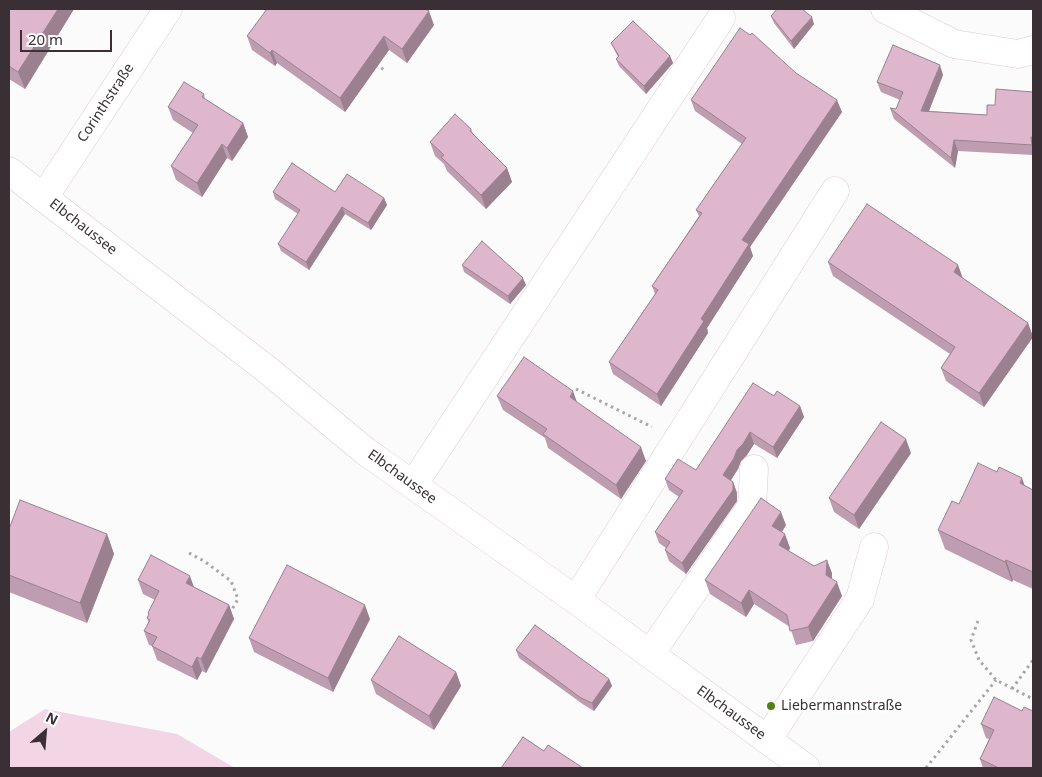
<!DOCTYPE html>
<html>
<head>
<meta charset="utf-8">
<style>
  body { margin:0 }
  #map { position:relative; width:1042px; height:777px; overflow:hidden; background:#fbfbfb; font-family:"Noto Sans",sans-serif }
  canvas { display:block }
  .frame { position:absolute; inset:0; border:10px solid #3a2f35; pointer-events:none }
  .north { position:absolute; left:20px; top:707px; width:50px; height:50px; -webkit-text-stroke:4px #fff; paint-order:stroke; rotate:27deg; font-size:14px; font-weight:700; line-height:20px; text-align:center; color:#3a2f35 }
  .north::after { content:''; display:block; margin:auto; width:18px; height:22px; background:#3a2f35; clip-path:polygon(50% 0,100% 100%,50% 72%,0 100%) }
  .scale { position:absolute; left:20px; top:30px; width:92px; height:22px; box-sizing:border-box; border:2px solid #3a2f35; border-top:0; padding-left:6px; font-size:15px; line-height:18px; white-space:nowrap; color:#3a2f35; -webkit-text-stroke:4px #fff; paint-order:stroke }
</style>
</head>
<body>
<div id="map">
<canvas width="1042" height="777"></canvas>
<div class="frame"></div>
<div class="north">N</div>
<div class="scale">20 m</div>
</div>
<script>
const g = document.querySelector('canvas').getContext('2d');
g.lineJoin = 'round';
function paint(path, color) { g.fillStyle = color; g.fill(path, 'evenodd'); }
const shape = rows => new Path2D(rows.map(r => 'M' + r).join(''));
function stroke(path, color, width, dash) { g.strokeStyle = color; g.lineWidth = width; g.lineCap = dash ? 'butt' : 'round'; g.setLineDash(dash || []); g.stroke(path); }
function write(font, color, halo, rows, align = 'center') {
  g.font = font + ' "Noto Sans",sans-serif'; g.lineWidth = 5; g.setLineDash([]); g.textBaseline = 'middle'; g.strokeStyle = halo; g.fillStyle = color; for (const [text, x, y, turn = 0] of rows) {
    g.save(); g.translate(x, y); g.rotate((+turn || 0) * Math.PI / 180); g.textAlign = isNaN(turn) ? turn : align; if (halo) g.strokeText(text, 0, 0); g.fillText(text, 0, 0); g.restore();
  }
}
const green = shape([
  [45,709,177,734,235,768,9,768,9,732]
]);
const path = shape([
  [376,64,384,70],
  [576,389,652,427],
  [189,553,204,561,231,581,238,599,230,613],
  [978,621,971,640,979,660,996,680,1033,699],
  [1012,689,1033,660],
  [926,768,996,680]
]);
const minor = shape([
  [885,9,954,44,1018,54,1033,50],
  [44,197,168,9],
  [413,485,721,18],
  [576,600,835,191],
  [650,654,752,506,754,469],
  [767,740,860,599,874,547]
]);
const major = shape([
  [9,171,265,368,365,451,576,600,806,768]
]);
const wall = shape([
  [9,9,74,9,25,89,9,79],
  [771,16,814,24,794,49,774,23],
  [434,25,407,63,389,50,345,112,277,63,275,66,252,50,247,36],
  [611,43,670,56,673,63,646,94,619,66,616,59,618,57],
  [796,73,842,112,750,247,753,256,707,328,708,333,661,406,613,374,609,362,655,294,652,286,699,216,696,210,742,144,695,111,691,100],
  [943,75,929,111,987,115,995,105,1033,92,1033,155,958,151,955,168,894,119,890,108,896,109,900,100,881,92,877,82],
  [204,94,205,99,243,123,248,137,232,161,227,158,202,197,176,180,171,166,193,133,173,120,168,107],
  [471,129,474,136,507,168,512,182,486,209,447,171,444,164,435,156,430,142],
  [273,192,335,192,384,198,387,205,371,230,345,214,309,270,281,251,278,244,298,214,275,199],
  [828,262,958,265,963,279,1028,323,1033,337,984,407,946,381,941,368,950,354,833,276],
  [462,265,526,285,510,304,464,272],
  [497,396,577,402,646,461,621,499,548,448,545,438,503,410],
  [774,396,800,406,804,417,777,458,754,444,747,455,741,461,738,469,731,480,733,482,737,493,737,501,686,574,669,561,665,550,666,548,659,543,655,532,679,497,669,490,665,479,696,470],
  [911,453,859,529,834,512,829,498],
  [1024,485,1033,490,1033,589,1013,580,1012,582,945,549,938,530,959,504],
  [786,525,782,532,790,548,789,551,814,566,832,573,832,579,842,596,813,641,796,645,790,627,754,604,746,617,710,594,705,580],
  [9,529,107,534,114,554,87,623,9,592],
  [138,580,194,587,229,605,234,619,206,673,202,671,197,680,157,660,152,646,149,645,144,631,149,623,147,618,149,615,148,613,155,600,143,594],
  [370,619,333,692,254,652,249,638],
  [516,650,609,679,612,686,594,711,584,705,519,658],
  [456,672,461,686,434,730,376,694,371,680],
  [1022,711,1033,768,983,768,980,759,989,739,986,738,981,724]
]);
const shadedWall = shape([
  [58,9,74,9,25,89,18,72],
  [429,11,434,25,407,63,402,49],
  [812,17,814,24,794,49,791,41],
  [384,36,389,50,345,112,340,98],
  [272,50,277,63,275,66,270,53],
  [670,56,673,63,646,94,644,86],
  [940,65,943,75,925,121,921,111],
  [837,100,842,112,750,247,753,256,707,328,708,333,661,406,657,394,701,319,742,240],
  [243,123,248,137,232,161,227,148],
  [954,140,958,151,955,168,951,158],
  [222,144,227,158,202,197,197,183],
  [507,168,512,182,486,209,481,195],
  [384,198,387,205,371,230,368,223],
  [342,207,345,214,309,270,306,262],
  [958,265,963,279,954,272],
  [523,278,526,285,510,304,508,296],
  [1028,323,1033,337,984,407,979,393],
  [573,391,578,405,570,397],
  [800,406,804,417,777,458,773,447],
  [750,432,754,444,747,455,741,461,738,469,727,486,723,475,737,450],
  [906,439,911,453,859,529,854,515],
  [641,447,646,461,621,499,616,485],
  [1022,478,1029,498,1020,483],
  [733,482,737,493,737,501,686,574,682,563],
  [781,512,786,525,777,540,772,526],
  [107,534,114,554,87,623,80,603],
  [785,534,790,548,784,559,779,545],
  [827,560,832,573,831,589,826,575],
  [1006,560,1013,580,1012,582,1005,562],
  [190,576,195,590,186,583],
  [837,582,842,596,813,641,808,627],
  [749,590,754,604,746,617,741,603],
  [229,605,234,619,206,673,201,659],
  [365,605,370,619,333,692,328,678],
  [197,657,202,671,197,680,192,667],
  [456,672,461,686,434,730,429,716],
  [609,679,612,686,594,711,592,703]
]);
const building = shape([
  [9,9,58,9,18,72,9,66,9,9],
  [267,9,425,9,429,11,402,49,384,36,340,98,272,50,270,53,247,36,267,9],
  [777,9,802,9,812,17,791,41,771,16,777,9],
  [633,21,670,56,644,86,616,59,619,56,611,43,633,21],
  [740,28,750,35,752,33,796,73,837,100,742,240,749,244,701,319,704,321,657,394,609,362,658,290,652,286,702,213,696,210,746,138,691,100,740,28],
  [893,45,940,65,921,111,987,115,987,105,995,105,996,89,1033,92,1033,137,1031,137,1032,145,954,140,951,158,890,108,896,109,903,92,877,82,893,45],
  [184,82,204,94,202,97,243,123,227,148,222,144,197,183,171,166,198,125,168,107,184,82],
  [455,114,471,129,470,131,507,168,481,195,441,157,444,155,430,142,455,114],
  [292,163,335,192,347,174,384,198,368,223,342,207,306,262,278,244,300,210,273,192,292,163],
  [867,204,958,265,954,272,1028,323,979,393,941,368,955,347,828,262,867,204],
  [482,241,523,278,508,296,462,265,482,241],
  [524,357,573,391,570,397,641,447,616,485,543,434,547,429,497,396,524,357],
  [753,383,774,396,777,391,800,406,773,447,750,432,743,444,737,450,734,458,723,475,733,482,733,490,682,563,665,550,670,542,655,532,683,491,665,479,678,459,696,470,753,383],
  [881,422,906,439,854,515,829,498,881,422],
  [978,463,997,472,999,467,1022,478,1020,483,1033,490,1033,572,1006,560,1005,562,938,530,952,501,959,504,978,463],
  [761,498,781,512,772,526,785,534,779,545,814,566,827,560,826,575,837,582,808,627,790,631,787,615,749,590,741,603,705,580,761,498],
  [20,500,107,534,80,603,9,575,9,529,20,500],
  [151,555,190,576,186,583,229,605,201,659,197,657,192,667,152,646,157,637,144,631,150,620,147,618,149,614,148,613,159,591,138,580,151,555],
  [287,565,365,605,328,678,249,638,287,565],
  [535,625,609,679,592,703,581,698,516,650,535,625],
  [399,636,456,672,429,716,371,680,399,636],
  [994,697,1022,711,1024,707,1033,711,1033,768,999,768,980,759,994,730,981,724,994,697],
  [523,737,544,751,548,745,583,768,501,768,523,737]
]);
const markers = [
  [771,706,5,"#4f8319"]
];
const streetNames = [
  ["Corinthstraße",106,103,-57],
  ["Elbchaussee",83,227,38],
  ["Elbchaussee",402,477,36],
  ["Elbchaussee",731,713,36]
];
const poiNames = [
  ["Liebermannstraße",781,706]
];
paint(green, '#f2d6e6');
stroke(minor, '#e3c6d6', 29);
stroke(major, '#e3c6d6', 29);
stroke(path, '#aaa5a8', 3, [2.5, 4]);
stroke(minor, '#fff', 28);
stroke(major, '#fff', 28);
paint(wall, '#bf9db0');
paint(shadedWall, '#9b8090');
paint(building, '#deb7cd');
stroke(building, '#9b8090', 1);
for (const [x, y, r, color] of markers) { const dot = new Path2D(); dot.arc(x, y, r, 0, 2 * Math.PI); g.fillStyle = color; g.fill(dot); stroke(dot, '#fff', 2); }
write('14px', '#3a2f35', '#fff', streetNames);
write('14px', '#3a2f35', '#fff', poiNames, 'left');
</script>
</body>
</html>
